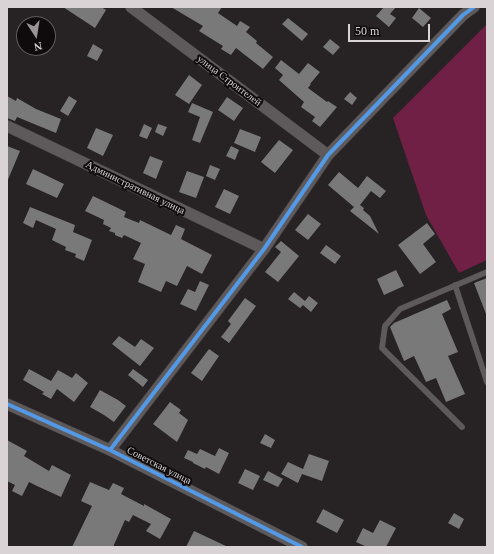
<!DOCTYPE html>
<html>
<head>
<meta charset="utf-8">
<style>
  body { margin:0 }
  #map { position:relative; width:494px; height:554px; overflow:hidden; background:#272224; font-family:Georgia,serif }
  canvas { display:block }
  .frame { position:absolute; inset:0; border:8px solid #d9d3d5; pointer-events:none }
  .north { position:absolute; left:16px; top:16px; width:40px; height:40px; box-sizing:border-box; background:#0f0b0c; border:1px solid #605b5c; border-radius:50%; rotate:168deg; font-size:11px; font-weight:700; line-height:16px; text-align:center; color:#d9d3d5 }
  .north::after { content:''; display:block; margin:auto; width:14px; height:18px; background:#9b9597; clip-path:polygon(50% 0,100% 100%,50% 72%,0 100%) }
  .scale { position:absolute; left:348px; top:24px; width:82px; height:18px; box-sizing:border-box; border:2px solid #d9d3d5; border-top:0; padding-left:5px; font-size:12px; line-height:14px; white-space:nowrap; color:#d9d3d5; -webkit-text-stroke:3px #0f0b0c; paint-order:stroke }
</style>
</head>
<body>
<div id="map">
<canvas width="494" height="554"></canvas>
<div class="frame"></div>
<div class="north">N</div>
<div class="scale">50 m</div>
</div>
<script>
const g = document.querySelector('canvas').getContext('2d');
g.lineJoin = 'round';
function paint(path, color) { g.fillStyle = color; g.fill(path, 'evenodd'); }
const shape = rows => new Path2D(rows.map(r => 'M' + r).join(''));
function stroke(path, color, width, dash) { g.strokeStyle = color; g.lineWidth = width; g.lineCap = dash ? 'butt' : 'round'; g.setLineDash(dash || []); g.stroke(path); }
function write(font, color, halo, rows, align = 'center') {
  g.font = font + ' Georgia,serif'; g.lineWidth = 4; g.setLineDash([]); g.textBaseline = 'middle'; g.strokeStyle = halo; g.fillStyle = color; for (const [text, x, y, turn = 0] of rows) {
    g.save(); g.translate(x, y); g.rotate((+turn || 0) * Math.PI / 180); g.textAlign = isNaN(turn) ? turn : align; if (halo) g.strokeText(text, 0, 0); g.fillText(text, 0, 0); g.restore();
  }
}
const forest = shape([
  [487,24,487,260,459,273,426,215,393,118]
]);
const building = shape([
  [63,7,101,7,106,10,95,28],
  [171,7,222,7,218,13,237,26,240,21,250,27,246,32,257,41,256,43,273,57,263,69,236,48,231,55,221,49,223,46,199,31,203,26],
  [384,7,396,7,390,14,396,18,389,27,376,16],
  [419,8,431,18,423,27,412,18],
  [288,18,308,34,302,41,282,24],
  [330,39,340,47,333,55,323,47],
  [93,44,103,50,97,61,87,56],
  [281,60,299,74,308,63,320,72,310,84,311,84,308,88,327,102,328,101,337,107,320,127,312,121,315,117,301,107,304,102,279,80,283,75,275,68],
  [189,75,202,85,189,104,175,95],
  [350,92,357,98,352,105,344,99],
  [7,96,16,101,17,98,36,109,61,119,56,133,17,117,15,121,7,118],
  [69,96,77,101,68,116,60,111],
  [227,97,243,108,234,121,218,110],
  [192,103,213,112,200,143,192,140,200,117,188,112],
  [144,124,152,128,147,139,139,136],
  [158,124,167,127,163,136,155,132],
  [96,128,113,135,103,156,87,148],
  [240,129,261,137,255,152,234,143],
  [279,140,293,150,275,173,261,162],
  [7,146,20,151,7,182],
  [231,146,239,150,235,160,226,156],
  [150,156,163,161,156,179,143,173],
  [210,165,220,169,215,180,206,176],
  [33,169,64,184,57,198,26,184],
  [187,171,204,177,196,198,179,192],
  [339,172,358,188,367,176,386,191,380,198,371,191,360,205,364,208,363,210,370,216,379,234,350,211,354,207,328,185],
  [224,189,239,196,230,214,215,207],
  [93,196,126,212,124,217,139,223,140,220,171,235,176,225,185,229,181,239,212,255,202,274,187,266,177,286,166,281,161,292,138,282,145,264,133,259,141,243,124,235,122,238,115,235,115,233,109,231,111,228,103,224,104,220,85,211],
  [30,207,75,225,73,232,92,240,84,261,75,257,76,254,65,250,66,247,52,240,56,229,36,220,33,228,23,223],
  [308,214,321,224,308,240,295,230],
  [427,223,435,234,423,244,436,262,420,274,398,245],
  [281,241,299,256,278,282,265,272,281,252,275,247],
  [326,245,341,256,335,264,320,253],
  [396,270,404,286,384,295,377,279],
  [487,278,487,314,486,314,474,283],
  [200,281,209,285,196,311,180,304,188,289,195,292],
  [294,292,305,301,309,296,318,303,311,312,303,305,300,308,288,299],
  [245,298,256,306,229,343,221,337,231,324,228,321],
  [447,300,451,309,442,314,458,352,448,356,465,394,446,402,436,378,426,382,414,356,404,361,390,327,394,323],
  [119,336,135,347,141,339,154,348,140,366,112,344],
  [209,349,219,356,202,381,191,373],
  [29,369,51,381,58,370,72,378,76,373,88,383,74,402,57,389,51,399,42,394,44,392,23,380],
  [133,369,148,380,143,387,128,375],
  [100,390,118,400,126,406,114,422,104,415,90,407],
  [170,402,181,410,179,413,188,420,177,442,153,424],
  [265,434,275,440,271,448,260,443],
  [7,440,27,451,24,456,49,471,52,465,71,475,61,497,37,486,29,482,22,496,12,491,15,485,7,481],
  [219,448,229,453,219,474,206,467,205,469,193,463,193,462,184,458,188,450,197,454,200,449,215,456],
  [309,454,329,461,322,481,302,474,298,483,281,474,288,462,303,469],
  [245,469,260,476,253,490,238,483],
  [268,471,283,479,278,487,263,480],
  [90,482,109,490,113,483,124,488,121,494,144,506,144,504,171,519,160,539,146,531,151,524,133,515,129,522,125,520,113,547,72,547,92,506,81,501],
  [323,509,344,520,337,533,316,522],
  [454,513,464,519,459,529,448,523],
  [380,520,396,528,386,547,367,547,356,542,363,528,373,533],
  [194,531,228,547,186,547]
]);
const service = shape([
  [455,285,487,382],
  [462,427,382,348,385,326,400,309,487,272]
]);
const minor = shape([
  [131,7,328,155],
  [7,126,264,249],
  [7,404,110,450,302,547],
  [110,450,264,249,328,155,463,15,474,7]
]);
const cycleway = shape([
  [7,404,110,450,302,547],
  [110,450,264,249,328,155,463,15,474,7]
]);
const streetNames = [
  ["улица Строителей",229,81,37],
  ["Административная улица",135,188,26],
  ["Советская улица",159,466,27]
];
paint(forest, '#6f2044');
paint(building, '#79797a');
stroke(service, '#444041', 6);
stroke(minor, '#444041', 12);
stroke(service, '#5e5a5b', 5.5);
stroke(minor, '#5e5a5b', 11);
stroke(cycleway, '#5399e6', 4);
write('10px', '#d9d3d5', '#0f0b0c', streetNames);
</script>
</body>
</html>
